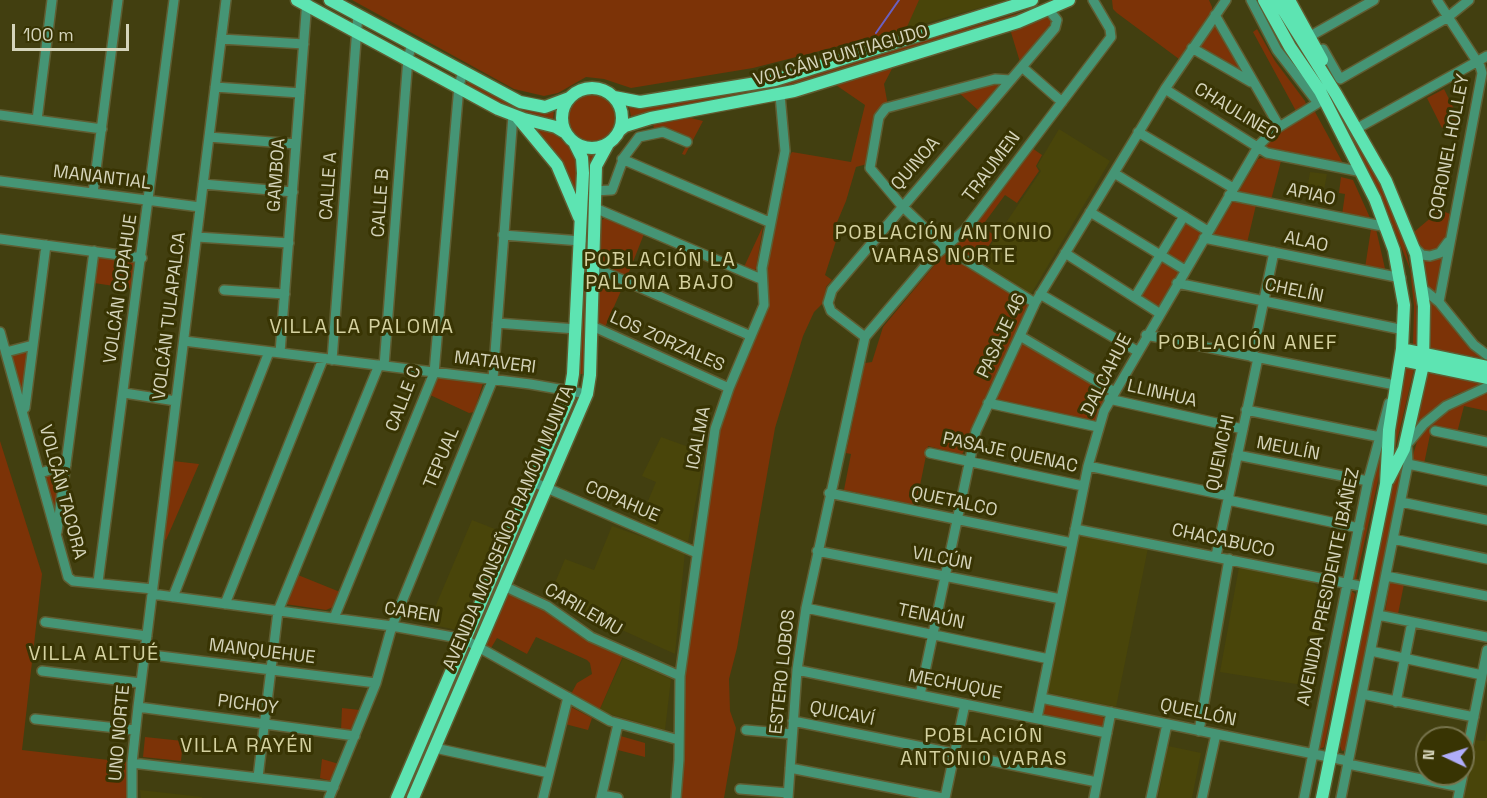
<!DOCTYPE html>
<html>
<head>
<meta charset="utf-8">
<style>
  body { margin:0 }
  #map { position:relative; width:1487px; height:798px; overflow:hidden; background:#423f10; font-family:"Space Grotesk",sans-serif }
  canvas { display:block }
  .north { position:absolute; left:1415px; top:726px; width:60px; height:60px; box-sizing:border-box; background:#383403; border:2px solid #77744d; border-radius:50%; rotate:274deg; font-size:16px; font-weight:700; line-height:24px; text-align:center; color:#d5d4bb }
  .north::after { content:''; display:block; margin:auto; width:21px; height:27px; background:#b0adfa; clip-path:polygon(50% 0,100% 100%,50% 72%,0 100%) }
  .scale { position:absolute; left:12px; top:24px; width:117px; height:27px; box-sizing:border-box; border:3px solid #d5d4bb; border-top:0; padding-left:8px; font-size:18px; line-height:21px; white-space:nowrap; color:#d5d4bb; -webkit-text-stroke:4px #383403; paint-order:stroke }
</style>
</head>
<body>
<div id="map">
<canvas width="1487" height="798"></canvas>
<div class="north">N</div>
<div class="scale">100 m</div>
</div>
<script>
const g = document.querySelector('canvas').getContext('2d');
g.lineJoin = 'round';
function paint(path, color) { g.fillStyle = color; g.fill(path, 'evenodd'); }
const shape = rows => new Path2D(rows.map(r => 'M' + r).join(''));
function stroke(path, color, width, dash) { g.strokeStyle = color; g.lineWidth = width; g.lineCap = dash ? 'butt' : 'round'; g.setLineDash(dash || []); g.stroke(path); }
function write(font, color, halo, rows, align = 'center') {
  g.font = font + ' "Space Grotesk",sans-serif'; g.lineWidth = 6; g.setLineDash([]); g.textBaseline = 'middle'; g.strokeStyle = halo; g.fillStyle = color; for (const [text, x, y, turn = 0] of rows) {
    g.save(); g.translate(x, y); g.rotate((+turn || 0) * Math.PI / 180); g.textAlign = isNaN(turn) ? turn : align; if (halo) g.strokeText(text, 0, 0); g.fillText(text, 0, 0); g.restore();
  }
}
const built = shape([
  [863,0,1007,0,853,44],
  [1059,129,1110,161,1031,294,980,261,1041,171,1037,166],
  [1310,172,1327,174,1324,190,1308,184],
  [661,437,705,453,688,542,638,525,656,482,642,476],
  [472,520,500,531,457,630,428,624],
  [612,526,685,552,675,654,549,597,565,559,594,570],
  [1078,534,1148,548,1116,707,1044,692],
  [1239,567,1313,581,1325,602,1309,686,1220,672],
  [623,658,671,679,665,730,599,711],
  [1487,729,1487,798,1463,798,1474,740,1485,741],
  [1168,746,1201,753,1192,798,1158,798],
  [140,790,202,797,202,798,141,798]
]);
const green = shape([
  [352,0,919,0,906,29,753,68,631,88,604,79,586,77,558,93,544,96,514,89],
  [1112,0,1209,0,1212,7,1212,13,1179,59,1117,13,1113,9],
  [1036,8,1038,10,813,81,745,98,631,116,629,107,714,96,774,85],
  [1047,15,1052,24,1020,62,1010,29],
  [1215,23,1245,74,1198,49],
  [1284,24,1324,85,1380,184,1401,230,1416,293,1417,346,1413,345,1414,306,1410,269,1380,193,1325,90],
  [1257,29,1275,61,1305,101,1306,104,1296,111,1253,32],
  [894,65,884,84,888,106,867,164,856,167,846,201,835,227,833,236,836,241,825,275,832,280,826,287,825,301,814,312,803,336,775,428,737,648,729,679,730,711,736,728,724,798,678,798,683,677,720,419,766,314,769,302,765,277,774,219,784,189,790,155,792,152,851,162,865,105,833,83],
  [468,80,554,110,553,121,506,108,466,85],
  [996,83,998,86,978,110,957,91],
  [1444,89,1459,119,1442,128,1427,98],
  '569 118a23 23 0 1 1 46 0a23 23 0 1 1-46 0Z',
  [1314,110,1345,167,1267,148,1266,143,1273,135],
  [691,118,703,121,685,155,682,154,689,140,654,130,653,124],
  [533,126,552,131,572,150,578,161,578,199],
  [1032,148,1042,155,1036,166,1039,171,1017,203,1005,195,982,226,995,236,974,269,1029,303,1029,307,962,455,928,446,916,505,844,490,851,454,846,453,863,372,865,363,872,362,883,327],
  [586,155,595,155,586,374,579,374,586,246],
  [1262,158,1281,161,1271,200,1239,191,1258,159],
  [1341,177,1353,180,1371,220,1342,215,1345,194,1339,193],
  [1234,200,1256,205,1247,243,1213,234],
  [1440,210,1450,214,1444,245,1428,254,1419,246,1414,232],
  [606,217,644,234,627,277,599,262,602,220],
  [1184,218,1206,231,1159,310,1137,297],
  [763,226,756,269,753,272,744,267],
  [1371,229,1376,229,1386,273,1365,268],
  [1444,255,1436,293,1433,293,1426,284,1422,260],
  [98,256,135,262,134,289,94,283],
  [601,275,624,284,605,327,597,324,599,278],
  [1430,302,1434,303,1463,341,1486,362,1477,357,1430,349],
  [1021,339,1110,392,1096,424,993,402],
  [29,350,23,394,11,354],
  [1406,365,1414,366,1414,369,1393,458,1392,440,1401,376],
  [1428,370,1443,376,1486,383,1454,395,1432,410,1418,425,1415,424],
  [440,376,483,383,474,412,469,413,428,394],
  [1487,391,1487,411,1464,406,1457,433,1435,427,1431,430,1424,464,1411,462,1418,438,1428,425,1448,410],
  [0,441,42,574,22,750,126,762,126,798,0,798],
  [1380,449,1382,449,1379,476,1356,580,1352,578],
  [1403,458,1400,486,1346,750,1342,751,1340,746,1392,487],
  [173,461,199,464,166,540,164,539],
  [60,471,61,473,56,517,44,476],
  [535,488,540,490,475,641,469,636],
  [298,575,340,592,333,607,326,610,285,604],
  [1390,582,1404,584,1398,614,1385,612],
  [1350,589,1355,594,1324,747,1318,750],
  [512,594,544,609,579,636,623,656,599,711,571,694,577,683,592,674,590,663,587,660,536,637,527,654,497,638,491,648,487,646,485,640,495,625,502,599,506,595],
  [464,652,469,654,409,798,404,798],
  [1043,701,1100,713,1104,719,1103,726,1101,728,1040,716],
  [571,707,592,718,588,730,565,724],
  [342,708,360,710,351,731,341,730],
  [617,735,645,743,645,757,614,749],
  [145,737,183,741,181,761,143,757],
  [322,759,339,764,331,781,320,778]
]);
const stream = shape([
  [876,33,899,0]
]);
const minor = shape([
  [1437,0,1480,66,1482,73,1439,302],
  [1215,15,1279,126],
  [1314,34,1374,0],
  [221,39,304,44],
  [1192,48,1251,82],
  [1323,49,1340,79,1448,17,1469,0],
  [1022,67,1062,102],
  [1011,80,995,79,886,108,879,117,870,168,902,206,945,247,1035,303],
  [215,87,300,93],
  [1165,89,1267,153,1362,172],
  [0,115,102,129],
  [37,120,52,0],
  [1356,129,1487,56],
  [1138,132,1233,188],
  [209,137,296,144],
  [622,159,769,222],
  [1114,173,1208,231],
  [0,181,200,207],
  [203,184,293,192],
  [595,191,612,190,624,157,639,137,663,132,687,142],
  [93,193,118,0],
  [1229,195,1387,227],
  [595,208,761,279],
  [1090,212,1185,270],
  [503,235,581,241],
  [197,237,289,243],
  [1204,238,1401,278],
  [0,239,142,258],
  [1415,248,1422,255,1430,256,1440,253,1448,242],
  [1065,253,1159,313],
  [593,267,751,336],
  [1177,283,1404,330],
  [1423,289,1439,302,1474,345,1487,355],
  [224,290,285,294],
  [1040,294,1137,351],
  [1135,297,1184,216],
  [497,323,576,329],
  [592,326,729,388],
  [0,332,68,577,73,581,153,589],
  [1146,335,1385,383,1395,385,1394,390],
  [1020,336,1113,391],
  [865,337,831,311,828,303,832,290,1055,28,1057,20,1049,10],
  [184,341,530,384,587,394],
  [6,352,33,345],
  [280,353,307,0],
  [1252,357,1274,252],
  [332,360,358,14],
  [384,366,408,58,412,44],
  [124,393,176,401],
  [1109,399,1243,429],
  [988,403,1098,427],
  [25,408,46,245],
  [1246,410,1380,437],
  [1435,431,1487,442],
  [1405,447,1424,424,1446,406,1487,387],
  [930,453,1083,486],
  [1237,455,1368,481],
  [1408,464,1487,481],
  [1088,466,1229,496],
  [40,473,66,465],
  [533,482,697,553],
  [829,493,1072,543],
  [1228,500,1359,528],
  [1401,502,1487,520],
  [1075,529,1365,587],
  [57,532,94,251],
  [1393,539,1487,559],
  [817,551,1061,599],
  [1216,556,1258,358],
  [1386,576,1487,596],
  [98,582,174,0],
  [504,586,547,606,591,637,680,676],
  [152,594,392,626,464,639,610,721,679,740],
  [173,597,269,352],
  [225,604,323,359],
  [806,608,1049,659],
  [1378,615,1487,637],
  [334,618,434,373,459,86,463,71],
  [45,622,147,636],
  [1371,651,1482,675],
  [144,654,376,683],
  [797,670,1107,733],
  [42,671,141,683],
  [1362,694,1474,717],
  [920,695,976,431,1035,303,1165,89,1226,0],
  [1041,698,1348,761],
  [1396,702,1412,622],
  [138,707,355,736],
  [1037,718,1088,466,1104,411,1259,145,1274,130,1318,103,1277,50,1251,0],
  [35,719,135,730],
  [793,721,1097,782],
  [746,730,792,734],
  [1199,731,1229,559],
  [435,748,549,773],
  [132,763,334,787],
  [1348,764,1460,787],
  [790,768,943,798],
  [1463,772,1487,650],
  [258,777,278,611,379,365],
  [740,789,788,793],
  [602,795,618,798],
  [132,798,132,763,138,707,226,0],
  [329,798,376,683,392,626,493,379,513,115],
  [543,798,568,697],
  [601,798,618,724],
  [676,798,679,760,680,676,715,429,729,388,764,305,762,268,785,151,780,95],
  [788,798,797,670,806,608,865,337,933,257,965,230,1111,37,1110,29,1093,0],
  [945,798,965,704],
  [1094,798,1111,712],
  [1151,798,1167,724],
  [1202,798,1216,734],
  [1304,798,1368,481,1389,403],
  [1341,798,1408,464,1407,444],
  [1458,798,1463,774]
]);
const major = shape([
  [297,0,498,109,524,119,556,127,566,133],
  [330,0,520,102,545,107,569,98],
  [1264,0,1290,47,1320,91,1375,199,1394,250,1404,305,1402,349,1389,430,1386,484,1322,798],
  [1277,0,1336,94,1386,181,1416,254,1424,306,1423,365,1404,449,1388,480],
  [1289,0,1322,60],
  '562 118a30 30 0 1 1 60 0a30 30 0 1 1-60 0Z',
  [614,97,640,102,775,80,1032,0],
  [518,118,557,165,579,217],
  [619,131,625,126,651,118,794,91,1018,22,1069,0],
  [1402,349,1487,367],
  [1401,360,1487,378],
  [397,798,569,397,573,374,583,173,582,158,575,144],
  [413,798,587,394,590,375,596,166,608,144]
]);
const streetNames = [
  ["VOLCÁN PUNTIAGUDO",841,56,-16],
  ["CHAULINEC",1236,112,31],
  ["CORONEL HOLLEY",1450,147,-79],
  ["QUINOA",916,164,-49],
  ["TRAUMEN",992,167,-53],
  ["GAMBOA",277,175,-86],
  ["MANANTIAL",102,178,7],
  ["CALLE A",329,186,-86],
  ["APIAO",1311,195,12],
  ["CALLE B",381,203,-86],
  ["ALAO",1306,242,12],
  ["VOLCÁN COPAHUE",121,289,-82],
  ["CHELÍN",1294,291,12],
  ["VOLCÁN TULAPALCA",170,316,-83],
  ["PASAJE 46",1002,336,-65],
  ["LOS ZORZALES",667,342,24],
  ["MATAVERI",495,363,7],
  ["DALCAHUE",1107,375,-63],
  ["LLINHUA",1162,394,13],
  ["CALLE C",404,399,-69],
  ["ICALMA",699,438,-79],
  ["MEULÍN",1288,449,11],
  ["PASAJE QUENAC",1010,453,12],
  ["QUEMCHI",1221,453,-78],
  ["TEPUAL",442,458,-67],
  ["VOLCÁN TACORA",62,492,75],
  ["COPAHUE",622,502,23],
  ["QUETALCO",954,502,12],
  ["AVENIDA MONSEÑOR RAMÓN MUNITA",509,528,-67],
  ["CHACABUCO",1223,541,12],
  ["VILCÚN",942,559,11],
  ["AVENIDA PRESIDENTE IBÁÑEZ",1329,587,-78],
  ["CARILEMU",583,610,30],
  ["CAREN",412,613,9],
  ["TENAÚN",931,617,12],
  ["MANQUEHUE",262,652,7],
  ["ESTERO LOBOS",783,672,-84],
  ["MECHUQUE",955,685,11],
  ["PICHOY",248,705,7],
  ["QUELLÓN",1198,713,12],
  ["QUICAVÍ",842,714,11],
  ["UNO NORTE",120,733,-85]
];
const neighbourhoodNames = [
  ["POBLACIÓN ANTONIO",944,234],
  ["VARAS NORTE",944,257],
  ["POBLACIÓN LA",660,261],
  ["PALOMA BAJO",660,284],
  ["VILLA LA PALOMA",362,328],
  ["POBLACIÓN ANEF",1248,344],
  ["VILLA ALTUÉ",94,655],
  ["POBLACIÓN",984,737],
  ["ANTONIO VARAS",984,760],
  ["VILLA RAYÉN",247,747]
];
paint(built, '#49450a');
paint(green, '#7c3307');
stroke(stream, '#6a60c0', 2);
stroke(minor, '#5f5d32', 12);
stroke(major, '#5f5d32', 15);
stroke(minor, '#459575', 9);
stroke(major, '#5de4b2', 12);
write('18px', '#d5d4bb', '#383403', streetNames);
g.letterSpacing = '1.5px';
write('20px', '#d4d1a0', '#383403', neighbourhoodNames);
g.letterSpacing = '0px';
</script>
</body>
</html>
